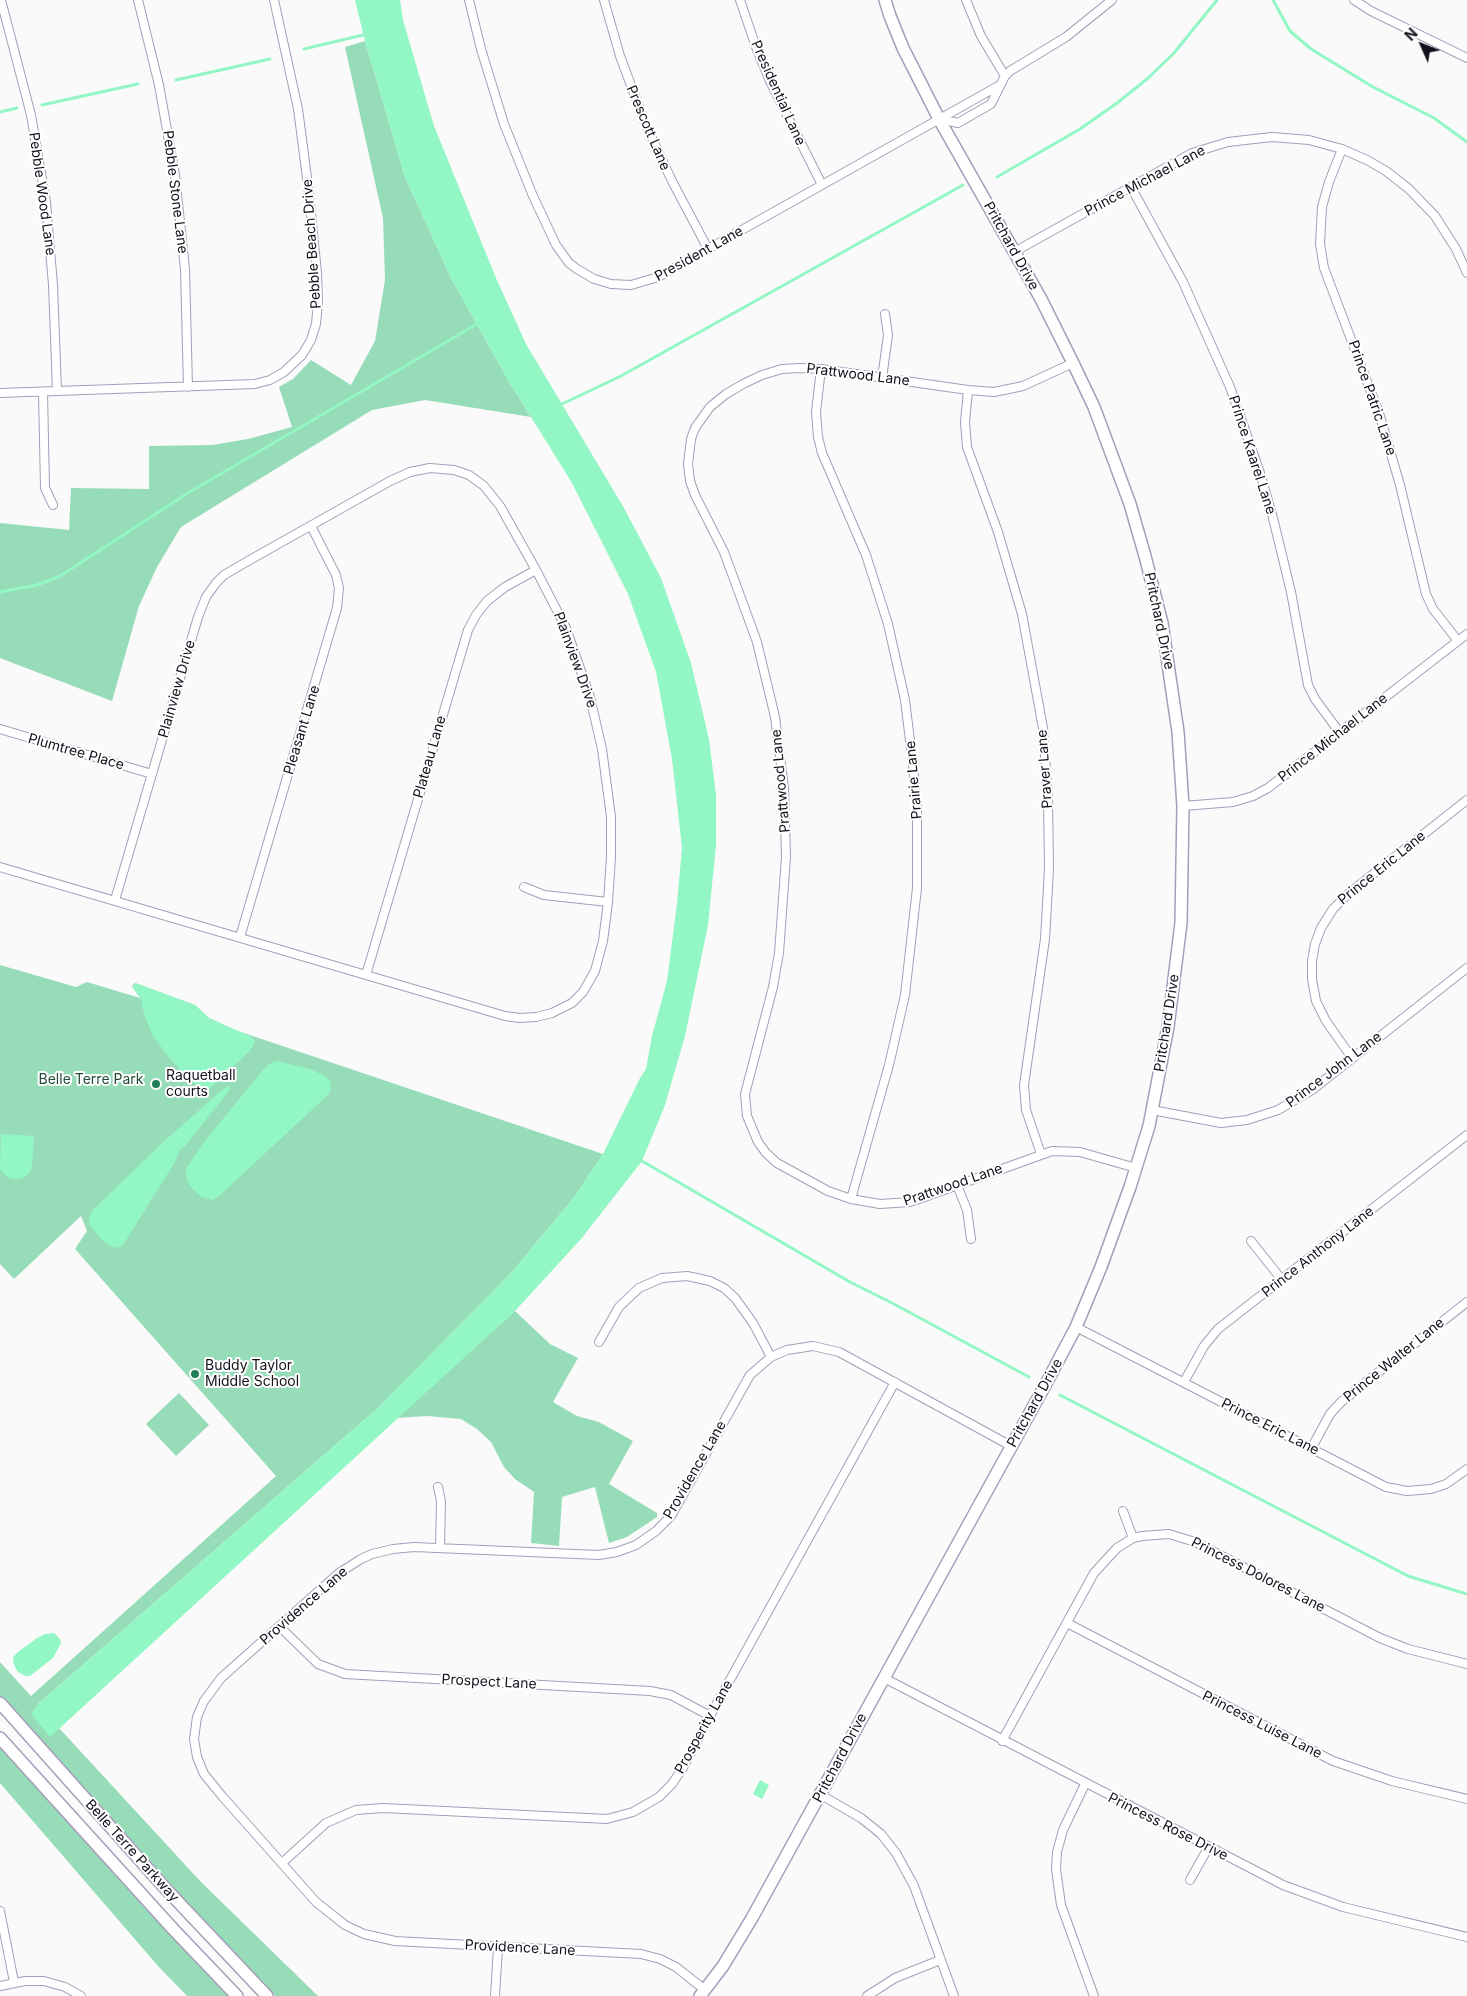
<!DOCTYPE html>
<html>
<head>
<meta charset="utf-8">
<style>
  body { margin:0 }
  #map { position:relative; width:1467px; height:1996px; overflow:hidden; background:#fafafa; font-family:Inter,sans-serif }
  canvas { display:block }
  .north { position:absolute; left:1397px; top:20px; width:50px; height:50px; -webkit-text-stroke:4px #fff; paint-order:stroke; rotate:314deg; font-size:14px; font-weight:700; line-height:20px; text-align:center; color:#14101b }
  .north::after { content:''; display:block; margin:auto; width:18px; height:22px; background:#14101b; clip-path:polygon(50% 0,100% 100%,50% 72%,0 100%) }
</style>
</head>
<body>
<div id="map">
<canvas width="1467" height="1996"></canvas>
<div class="north">N</div>
</div>
<script>
const g = document.querySelector('canvas').getContext('2d');
g.lineJoin = 'round';
function paint(path, color) { g.fillStyle = color; g.fill(path, 'evenodd'); }
const shape = rows => new Path2D(rows.map(r => 'M' + r).join(''));
function stroke(path, color, width, dash) { g.strokeStyle = color; g.lineWidth = width; g.lineCap = dash ? 'butt' : 'round'; g.setLineDash(dash || []); g.stroke(path); }
function write(font, color, halo, rows, align = 'center') {
  g.font = font + ' Inter,sans-serif'; g.lineWidth = 4; g.setLineDash([]); g.textBaseline = 'middle'; g.strokeStyle = halo; g.fillStyle = color; for (const [text, x, y, turn = 0] of rows) {
    g.save(); g.translate(x, y); g.rotate((+turn || 0) * Math.PI / 180); g.textAlign = isNaN(turn) ? turn : align; if (halo) g.strokeText(text, 0, 0); g.fillText(text, 0, 0); g.restore();
  }
}
const green = shape([
  [365,41,405,177,451,278,508,380,531,417,425,400,372,410,181,527,157,567,139,606,112,701,0,658,0,523,69,530,71,488,149,489,149,446,212,445,248,439,292,427,279,387,293,379,311,360,351,385,375,341,385,280,383,218,345,47],
  [0,965,76,987,87,982,140,998,132,986,135,983,138,984,195,1005,209,1018,229,1028,603,1154,575,1196,512,1272,379,1407,38,1704,50,1736,59,1728,201,1882,318,1996,275,1996,183,1900,0,1697,0,1662,31,1696,276,1476,75,1249,87,1231,81,1216,14,1279,0,1264],
  [515,1311,550,1344,578,1358,553,1402,577,1416,599,1422,633,1441,609,1484,657,1513,657,1517,627,1537,609,1543,595,1487,562,1497,559,1546,531,1543,534,1492,515,1479,504,1467,491,1442,477,1429,461,1419,427,1416,396,1418],
  [179,1393,209,1425,176,1456,146,1424],
  [0,1746,149,1911,229,1996,187,1996,158,1966,0,1783]
]);
const water = shape([
  [355,0,400,0,403,20,434,126,496,278,526,344,624,508,661,578,691,663,709,739,716,795,716,845,708,925,685,1036,665,1105,642,1161,581,1239,515,1311,50,1737,31,1714,38,1704,379,1407,512,1272,575,1196,603,1154,640,1078,646,1069,652,1036,667,981,677,903,682,848,672,759,656,672,628,594,572,483,508,380,451,278,405,177,365,41],
  [135,983,195,1005,209,1018,252,1037,255,1040,254,1044,250,1051,210,1088,208,1089,199,1088,170,1059,153,1036,144,1014,141,999,133,988],
  [277,1061,310,1069,325,1076,331,1083,330,1093,218,1197,212,1200,201,1197,189,1185,186,1176,186,1169,204,1142,262,1071,269,1064],
  [228,1085,230,1088,228,1092,185,1146,178,1151,179,1152,175,1162,123,1245,118,1248,113,1247,103,1241,89,1224,89,1218,93,1210,161,1144],
  [1,1134,34,1136,32,1164,30,1172,25,1177,19,1179,11,1179,5,1175,0,1169],
  [54,1633,60,1639,61,1643,53,1658,30,1676,25,1676,17,1671,13,1662,14,1656,18,1652,37,1638,45,1634],
  [760,1780,769,1785,762,1799,753,1794]
]);
const stream = shape([
  [1273,0,1290,31,1311,49,1373,87,1434,118,1467,142],
  [304,49,363,35],
  [176,80,270,59],
  [42,105,138,84],
  [0,112,17,108],
  [997,177,1080,129,1117,103,1147,79,1174,53,1217,0],
  [562,404,621,376,963,185],
  [0,592,37,585,60,576,188,493,477,324],
  [642,1161,850,1282,894,1304,1029,1377],
  [1060,1395,1408,1576,1467,1594]
]);
const street = shape([
  [1,0,31,115,46,202,53,285,57,391],
  [138,0,159,85,175,175,185,269,188,387],
  [469,0,481,49,504,124,533,196,556,245,569,263,577,269,594,279,611,284,631,285,658,277,1000,85],
  [604,0,620,56,645,123,672,181,708,249],
  [740,0,756,47,770,81,822,185],
  [966,0,981,36,1005,76],
  [1354,0,1371,11,1467,58],
  [939,119,958,123,991,104,1005,76,1010,71,1066,37,1112,0],
  [1342,149,1329,182,1322,207,1320,244,1324,268,1379,413,1400,485,1426,594,1433,609,1458,641],
  [1131,187,1183,282,1230,387,1260,473,1273,518,1291,592,1308,685,1315,699,1340,733],
  [1014,252,1192,153,1228,142,1272,137,1309,140,1342,149,1367,160,1386,171,1409,189,1435,216,1456,249,1467,273],
  [1073,363,1023,386,994,392,968,390,821,369,800,368,782,369,762,375,743,384,726,394,710,407,695,428,691,439,688,464,690,481,695,495,724,552,757,642,775,717,784,788,786,857,779,953,773,987,745,1094,747,1116,758,1142,766,1153,777,1163,828,1191,851,1199,880,1204,910,1202,919,1199,1052,1151,1080,1152,1136,1168],
  [821,369,816,412,818,437,822,453,866,555,888,624,905,700,913,765,917,809,917,888,905,995,889,1065,851,1199],
  [882,378,888,335,885,314],
  [968,390,965,422,967,447,998,532,1022,614,1043,728,1048,798,1049,869,1045,939,1024,1085,1026,1110,1041,1154],
  [43,392,45,488,53,505],
  [0,393,255,384,270,380,284,372,302,355,311,340,316,324,318,302,317,273,309,193,298,109,274,0],
  [0,729,152,774],
  [1183,806,1233,802,1253,796,1268,788,1467,634],
  [0,867,505,1016,520,1018,536,1017,552,1013,572,1003,583,992,595,971,603,941,608,902,611,857,611,817,602,749,590,697,566,628,536,570,500,506,484,486,469,475,454,470,430,468,410,472,390,481,248,561,224,575,216,583,206,597,198,617,115,900],
  [524,887,544,895,608,902],
  [240,937,337,608,339,588,336,575,311,526],
  [366,975,468,630,476,615,487,601,505,587,536,570],
  [1352,1058,1326,1021,1316,1001,1312,979,1312,961,1315,944,1321,928,1333,909,1348,894,1467,800],
  [1152,1110,1221,1123,1247,1120,1278,1110,1312,1090,1467,968],
  [957,1185,967,1210,971,1239],
  [1251,1241,1282,1280],
  [1076,1327,1386,1487,1407,1491,1431,1489,1446,1484,1467,1469],
  [599,1342,619,1307,639,1288,662,1278,687,1276,710,1281,724,1288,735,1298,753,1323,771,1357],
  [1184,1382,1204,1346,1218,1329,1467,1135],
  [1311,1449,1330,1414,1341,1402,1467,1302],
  [438,1487,441,1501,440,1548],
  [1123,1511,1133,1538],
  [1067,1623,1333,1761,1392,1781,1467,1799],
  [279,1626,318,1664,345,1674,650,1691,671,1695,710,1716],
  [884,1678,1283,1885,1343,1907,1467,1937],
  [1002,1741,1094,1573,1117,1548,1133,1538,1142,1536,1169,1534,1195,1542,1380,1638,1408,1649,1467,1664],
  [1085,1784,1063,1830,1057,1852,1056,1869,1061,1905,1094,1996],
  [821,1795,861,1818,881,1834,896,1853,914,1886,954,1996],
  [282,1863,326,1823,356,1810,383,1808,607,1819,633,1812,659,1797,672,1784,684,1766,710,1716,895,1382],
  [1190,1880,1208,1848],
  [0,1911,14,1982],
  [0,1986,25,1981,44,1981,65,1987,81,1996],
  [705,1990,676,1967,660,1959,641,1954,395,1941,364,1934,345,1925,316,1902,222,1796,204,1774,197,1757,194,1739,197,1717,204,1701,221,1678,339,1573,361,1559,372,1554,393,1549,414,1547,599,1555,617,1552,636,1545,656,1531,671,1516,750,1375,771,1357,787,1350,813,1346,839,1352,1011,1446],
  [495,1996,498,1947],
  [867,1996,895,1978,940,1960]
]);
const secondary = shape([
  [0,1703,164,1887,267,1996],
  [0,1738,173,1929,237,1996],
  [700,1996,723,1966,752,1918,1049,1378,1076,1327,1101,1267,1130,1187,1149,1126,1168,1027,1181,923,1183,806,1178,732,1162,623,1145,556,1130,504,1094,407,1073,363,1041,299,939,119,903,48,890,16,885,0]
]);
const markers = [
  [156,1084,5,"#1e7f57"],
  [195,1374,5,"#1e7f57"]
];
const streetNames = [
  ["Presidential Lane",778,93,66],
  ["Prescott Lane",648,128,67],
  ["Prince Michael Lane",1145,181,-28],
  ["Pebble Stone Lane",175,192,83],
  ["Pebble Wood Lane",42,194,82],
  ["Pebble Beach Drive",312,244,-94],
  ["Pritchard Drive",1011,246,61],
  ["President Lane",699,254,-29],
  ["Prattwood Lane",858,375,7],
  ["Prince Patric Lane",1372,398,71],
  ["Prince Kaarel Lane",1252,455,72],
  ["Pritchard Drive",1159,621,78],
  ["Plainview Drive",575,660,70],
  ["Plainview Drive",177,689,-74],
  ["Pleasant Lane",302,730,-73],
  ["Prince Michael Lane",1333,738,-38],
  ["Plumtree Place",76,752,16],
  ["Plateau Lane",430,757,-74],
  ["Praver Lane",1045,769,-94],
  ["Prairie Lane",914,780,-95],
  ["Prattwood Lane",781,781,-95],
  ["Prince Eric Lane",1382,868,-39],
  ["Pritchard Drive",1167,1023,-81],
  ["Prince John Lane",1334,1070,-37],
  ["Prattwood Lane",953,1185,-19],
  ["Prince Anthony Lane",1318,1252,-38],
  ["Prince Walter Lane",1394,1360,-39],
  ["Pritchard Drive",1035,1403,-61],
  ["Prince Eric Lane",1270,1427,27],
  ["Providence Lane",695,1470,-60],
  ["Princess Dolores Lane",1258,1575,27],
  ["Providence Lane",304,1606,-41],
  ["Prospect Lane",489,1682,3],
  ["Princess Luise Lane",1262,1725,27],
  ["Prosperity Lane",704,1727,-61],
  ["Pritchard Drive",840,1758,-62],
  ["Princess Rose Drive",1168,1827,27],
  ["Belle Terre Parkway",132,1851,48],
  ["Providence Lane",520,1948,3]
];
const poiNames = [
  ["Raquetball",166,1076],
  ["courts",166,1092],
  ["Buddy Taylor",205,1366],
  ["Middle School",205,1382]
];
const parkNames = [
  ["Belle Terre Park",91,1080]
];
paint(green, '#97dcb8');
paint(water, '#92f7c4');
stroke(stream, '#92f7c4', 3);
stroke(street, '#a69dba', 10);
stroke(secondary, '#a69dba', 14);
stroke(street, '#fff', 8);
stroke(secondary, '#fff', 11);
for (const [x, y, r, color] of markers) { const dot = new Path2D(); dot.arc(x, y, r, 0, 2 * Math.PI); g.fillStyle = color; g.fill(dot); stroke(dot, '#fff', 2); }
write('14px', '#14101b', '#fff', streetNames);
write('14px', '#14101b', '#fff', poiNames, 'left');
write('14px', '#214c38', '#fff', parkNames);
</script>
</body>
</html>
